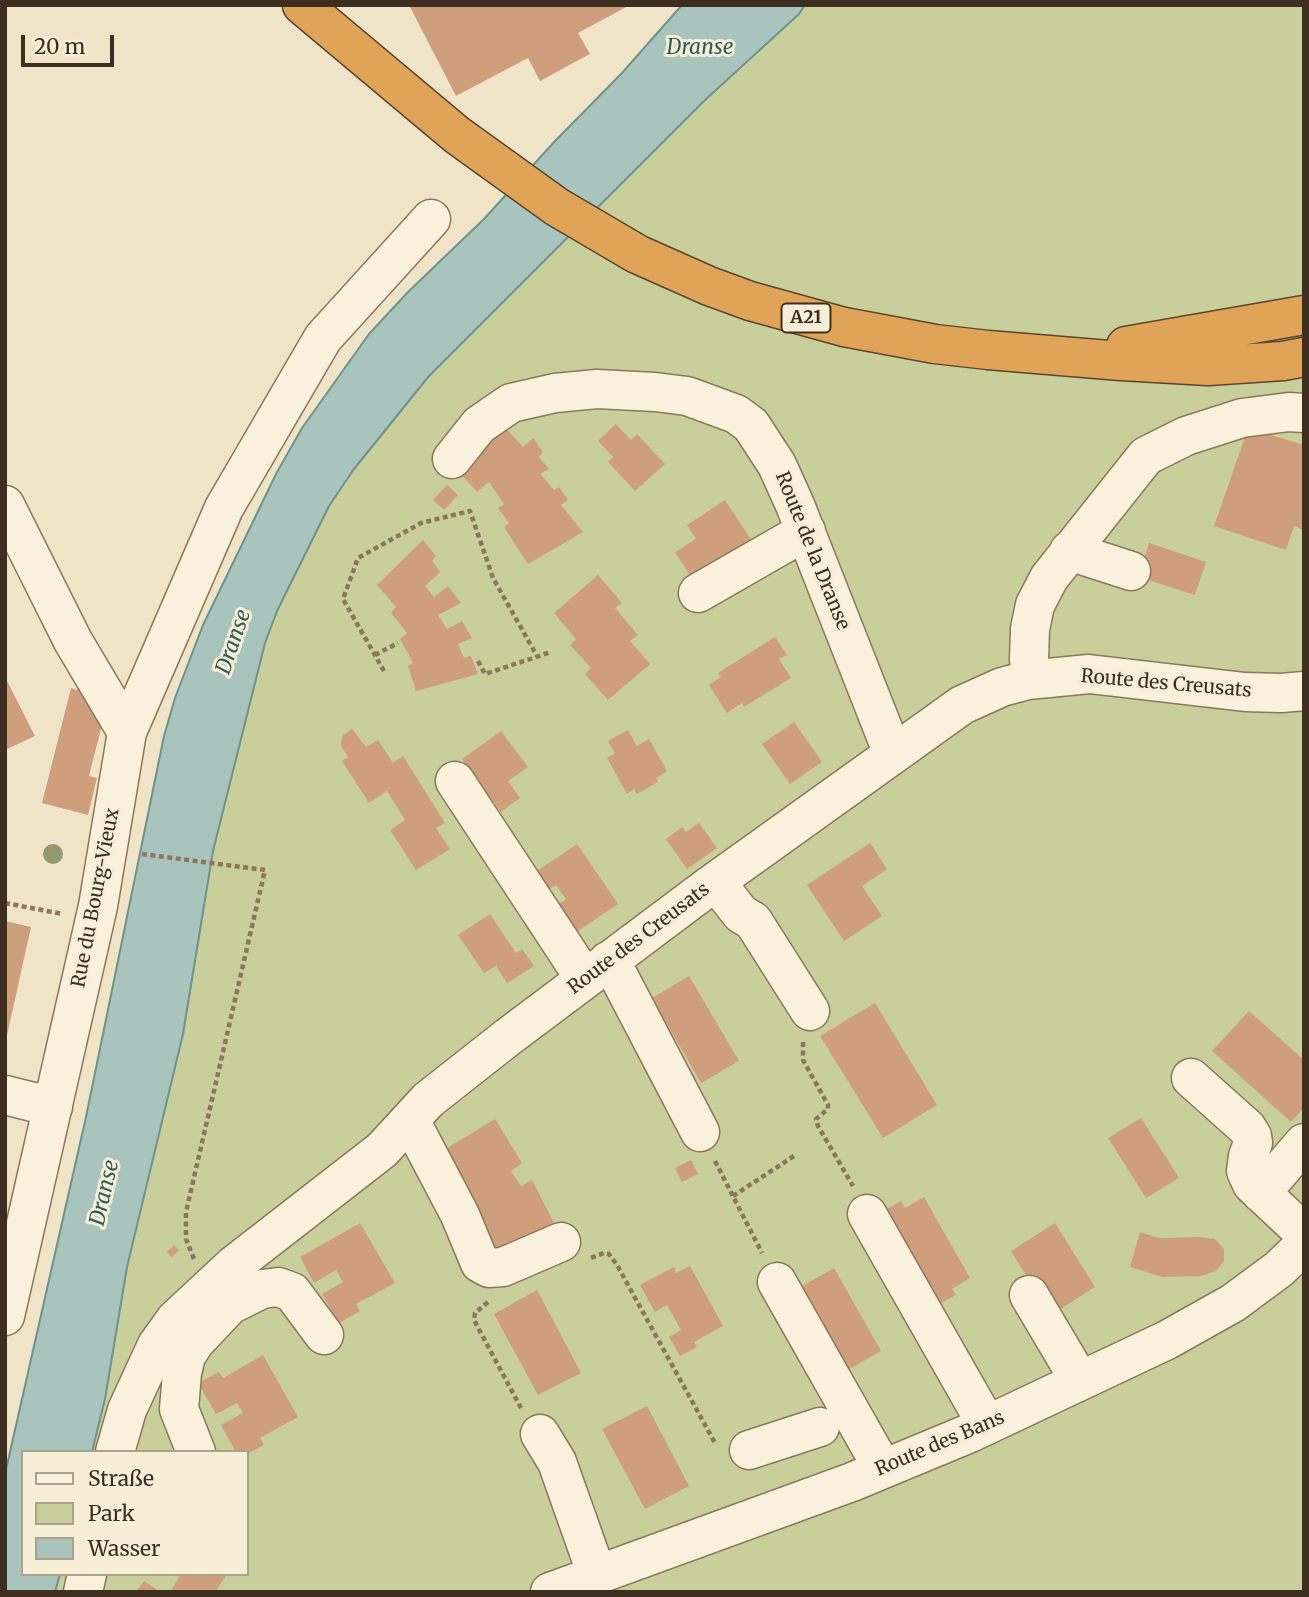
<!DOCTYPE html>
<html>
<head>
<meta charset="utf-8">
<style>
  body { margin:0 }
  #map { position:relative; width:1309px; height:1597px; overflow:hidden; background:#f0e4c8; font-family:Merriweather,serif }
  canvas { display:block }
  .frame { position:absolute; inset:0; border:7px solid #3d2e20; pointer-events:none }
  .legend { position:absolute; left:21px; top:1450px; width:228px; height:126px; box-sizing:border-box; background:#f7eed8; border:2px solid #ada18e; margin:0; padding:9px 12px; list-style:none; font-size:21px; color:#3d2e20 }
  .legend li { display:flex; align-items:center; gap:14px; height:35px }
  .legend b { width:35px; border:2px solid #ada18e }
  .scale { position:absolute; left:21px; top:35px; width:93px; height:32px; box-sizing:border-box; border:4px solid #3d2e20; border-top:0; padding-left:9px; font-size:21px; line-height:24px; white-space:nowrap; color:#3d2e20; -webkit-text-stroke:5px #f7eed8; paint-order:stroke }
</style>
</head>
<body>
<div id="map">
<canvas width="1309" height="1597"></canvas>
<div class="frame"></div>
<ul class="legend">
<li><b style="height:9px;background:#faf1dc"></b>Straße</li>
<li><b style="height:19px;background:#c9cf9b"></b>Park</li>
<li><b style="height:19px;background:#a9c4bc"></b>Wasser</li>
</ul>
<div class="scale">20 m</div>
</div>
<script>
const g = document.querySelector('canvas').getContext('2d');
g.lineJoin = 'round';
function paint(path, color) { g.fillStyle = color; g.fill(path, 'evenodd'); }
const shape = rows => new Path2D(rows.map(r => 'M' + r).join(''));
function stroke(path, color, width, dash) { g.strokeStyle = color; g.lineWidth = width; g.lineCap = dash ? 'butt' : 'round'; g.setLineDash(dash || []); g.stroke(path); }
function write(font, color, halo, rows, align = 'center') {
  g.font = font + ' Merriweather,serif'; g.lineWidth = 6; g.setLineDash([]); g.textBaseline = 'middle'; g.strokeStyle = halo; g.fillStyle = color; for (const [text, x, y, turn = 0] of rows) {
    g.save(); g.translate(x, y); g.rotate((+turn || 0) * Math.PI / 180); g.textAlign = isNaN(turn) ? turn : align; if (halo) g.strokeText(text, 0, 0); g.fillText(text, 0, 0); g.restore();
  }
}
const green = shape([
  [730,5,1304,5,1304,1592,15,1592,23,1574,247,1574,247,1452,47,1452,224,678,306,502]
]);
const water = shape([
  [682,5,805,5,799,14,704,101,429,376,354,469,329,506,277,611,265,643,213,851,183,1034,127,1267,105,1399,92,1452,23,1452,23,1574,60,1574,55,1592,5,1592,5,1474,86,1117,164,736,175,698,203,625,276,474,302,428,369,334,408,292,484,219,555,141,622,73,682,5]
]);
const building = shape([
  [409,5,630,5,578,33,590,54,540,81,528,58,456,96],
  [616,424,631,440,637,434,665,464,635,491,608,462,613,457,598,441],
  [504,426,523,447,533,438,543,452,539,457,549,469,540,474,554,490,559,487,568,500,561,505,583,532,528,564,504,527,509,523,498,508,504,504,489,482,477,492,462,475],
  [1248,428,1304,445,1304,530,1294,526,1286,550,1214,526],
  [447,485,458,495,444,510,433,500],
  [725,500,752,541,691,577,675,552,696,539,687,525],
  [423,540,436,556,432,561,440,572,425,586,434,597,448,586,461,603,438,615,447,629,462,621,472,638,458,644,464,658,471,656,478,674,416,691,408,666,413,663,400,639,407,633,391,613,396,607,377,585],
  [1149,543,1206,562,1195,595,1138,577],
  [598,575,622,603,615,608,638,635,630,641,650,664,608,700,585,674,591,668,570,645,576,639,554,613],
  [775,637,787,655,779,659,791,678,744,707,742,703,727,713,709,685,721,677,718,673],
  [5,677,35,736,5,750],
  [79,681,105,713,89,776,97,778,88,815,42,803,71,688,77,690],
  [794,722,822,762,790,784,762,744],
  [352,729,366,747,378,740,393,763,403,756,445,823,436,828,450,849,416,870,390,830,405,820,387,791,369,803,342,761,348,757,341,746,342,736],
  [628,730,637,746,649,739,667,771,656,778,658,782,637,794,634,789,627,794,607,758,615,753,608,741],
  [501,731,528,767,508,781,520,798,501,812,462,759],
  [699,823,717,848,687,869,666,839,682,827,686,832],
  [870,843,887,869,862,886,882,916,844,941,807,885],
  [577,844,618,904,578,931,559,904,566,899,556,885,543,893,531,875],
  [490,914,516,953,522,949,534,966,507,983,496,966,484,973,458,935],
  [5,921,31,927,6,1040,5,1040],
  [689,976,739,1061,701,1083,652,998],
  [875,1003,937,1105,883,1138,820,1036],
  [1249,1011,1304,1060,1304,1108,1291,1122,1212,1051],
  [1141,1118,1179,1178,1146,1198,1108,1138],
  [495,1119,522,1163,511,1171,521,1186,532,1180,555,1225,499,1255,444,1150],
  [691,1160,698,1174,682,1182,675,1168],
  [924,1197,970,1278,952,1289,956,1295,932,1308,878,1214,901,1201,905,1208],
  [360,1223,395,1283,356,1304,360,1311,339,1323,322,1294,343,1282,336,1270,314,1283,300,1257],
  [1055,1223,1095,1287,1051,1315,1011,1251],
  [1140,1232,1159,1238,1200,1237,1215,1239,1224,1249,1224,1261,1216,1271,1201,1276,1162,1277,1130,1267],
  [174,1245,179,1250,172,1257,167,1252],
  [690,1266,723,1326,694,1342,697,1347,680,1356,669,1337,681,1330,667,1305,655,1312,640,1285,674,1267,676,1273],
  [834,1268,881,1351,846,1371,799,1288],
  [537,1290,581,1373,538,1395,494,1314],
  [263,1355,298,1417,260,1438,264,1445,247,1454,247,1452,236,1452,221,1425,243,1413,237,1403,216,1414,198,1383,219,1372,223,1378],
  [647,1406,689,1486,645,1509,602,1429],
  [181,1574,227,1574,215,1592,170,1592],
  [144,1581,160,1592,136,1592]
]);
const path = shape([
  [375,655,398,643],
  [478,661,485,674,551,652],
  [384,671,343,599,358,558,421,523,470,511,493,578,537,656],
  [142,854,265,870,186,1212,186,1239,194,1259],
  [5,903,63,914],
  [803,1042,803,1060,828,1105,828,1109,816,1119,818,1126,853,1186],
  [715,1161,762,1253],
  [733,1196,794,1156],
  [591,1258,604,1253,609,1254,617,1265,715,1443],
  [488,1302,475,1313,474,1320,521,1408]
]);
const minor = shape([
  [452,459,479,425,511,403,555,393,597,389,655,392,687,396,736,414,751,425,777,465,795,505,893,754],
  [5,505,73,641,127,732,98,906,5,1316],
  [1069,551,1131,571],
  [698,593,806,531],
  [1034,679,1029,660,1030,629,1035,605,1049,578,1146,456,1186,436,1242,418,1289,412,1304,413],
  [127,732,224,508,323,338,431,219],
  [455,781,585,979],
  [716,882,741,914,753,921,810,1011],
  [608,961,617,973,700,1132],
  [1191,1078,1247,1128,1252,1136,1253,1143,1248,1156,1246,1171,1252,1184,1304,1233],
  [5,1095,53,1107],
  [410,1120,460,1215,480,1263,489,1268,503,1267,561,1242],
  [1261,1193,1304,1143],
  [867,1214,987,1425],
  [777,1282,883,1469],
  [1029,1295,1080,1381],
  [540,1434,557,1462,597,1575],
  [749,1450,820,1427],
  [115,1452,127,1410,157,1345,175,1320,234,1265,382,1150,428,1100,508,1037,708,887,962,705,1002,687,1028,680,1089,674,1245,692,1281,693,1304,691],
  [196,1452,179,1409,182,1373,186,1356,195,1342,230,1305,262,1289,278,1287,292,1292,324,1335],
  [83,1592,87,1574],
  [550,1592,852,1482,970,1433,1167,1340,1233,1303,1279,1269,1304,1245]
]);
const highway = shape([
  [302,5,457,135,557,207,637,254,709,286,750,301,844,327,935,344,988,350,1121,361,1208,366,1283,361,1304,357],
  [1126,346,1304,315]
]);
const trees = [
  [53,854]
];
const shields = [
  [806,318,49]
];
const shieldNames = [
  ["A21",806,318]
];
const streetNames = [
  ["Route de la Dranse",812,551,68],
  ["Route des Creusats",1166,684,5],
  ["Rue du Bourg-Vieux",96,898,-79],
  ["Route des Creusats",639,939,-37],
  ["Route des Bans",940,1444,-23]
];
const waterNames = [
  ["Dranse",700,48],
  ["Dranse",234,642,-71],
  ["Dranse",105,1193,-77]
];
paint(green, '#c9cf9b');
paint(water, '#a9c4bc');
stroke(water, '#6f938a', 2);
paint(building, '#cf9f7d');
stroke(minor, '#8d765c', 41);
stroke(highway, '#5b4430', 41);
stroke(path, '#8d765c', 4.5, [5, 3.5]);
stroke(minor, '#faf1dc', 38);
stroke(highway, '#e0a458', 38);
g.fillStyle = '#96986f';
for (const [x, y] of trees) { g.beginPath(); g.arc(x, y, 10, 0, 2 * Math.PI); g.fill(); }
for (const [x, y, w] of shields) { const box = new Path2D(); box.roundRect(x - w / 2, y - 14.5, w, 29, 5); g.fillStyle = '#f7eed8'; g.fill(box); stroke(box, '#3d2e20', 2); }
write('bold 18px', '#3d2e20', null, shieldNames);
write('19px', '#3d2e20', '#f7eed8', streetNames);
write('italic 21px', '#2f5d5a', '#f7eed8', waterNames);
</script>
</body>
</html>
